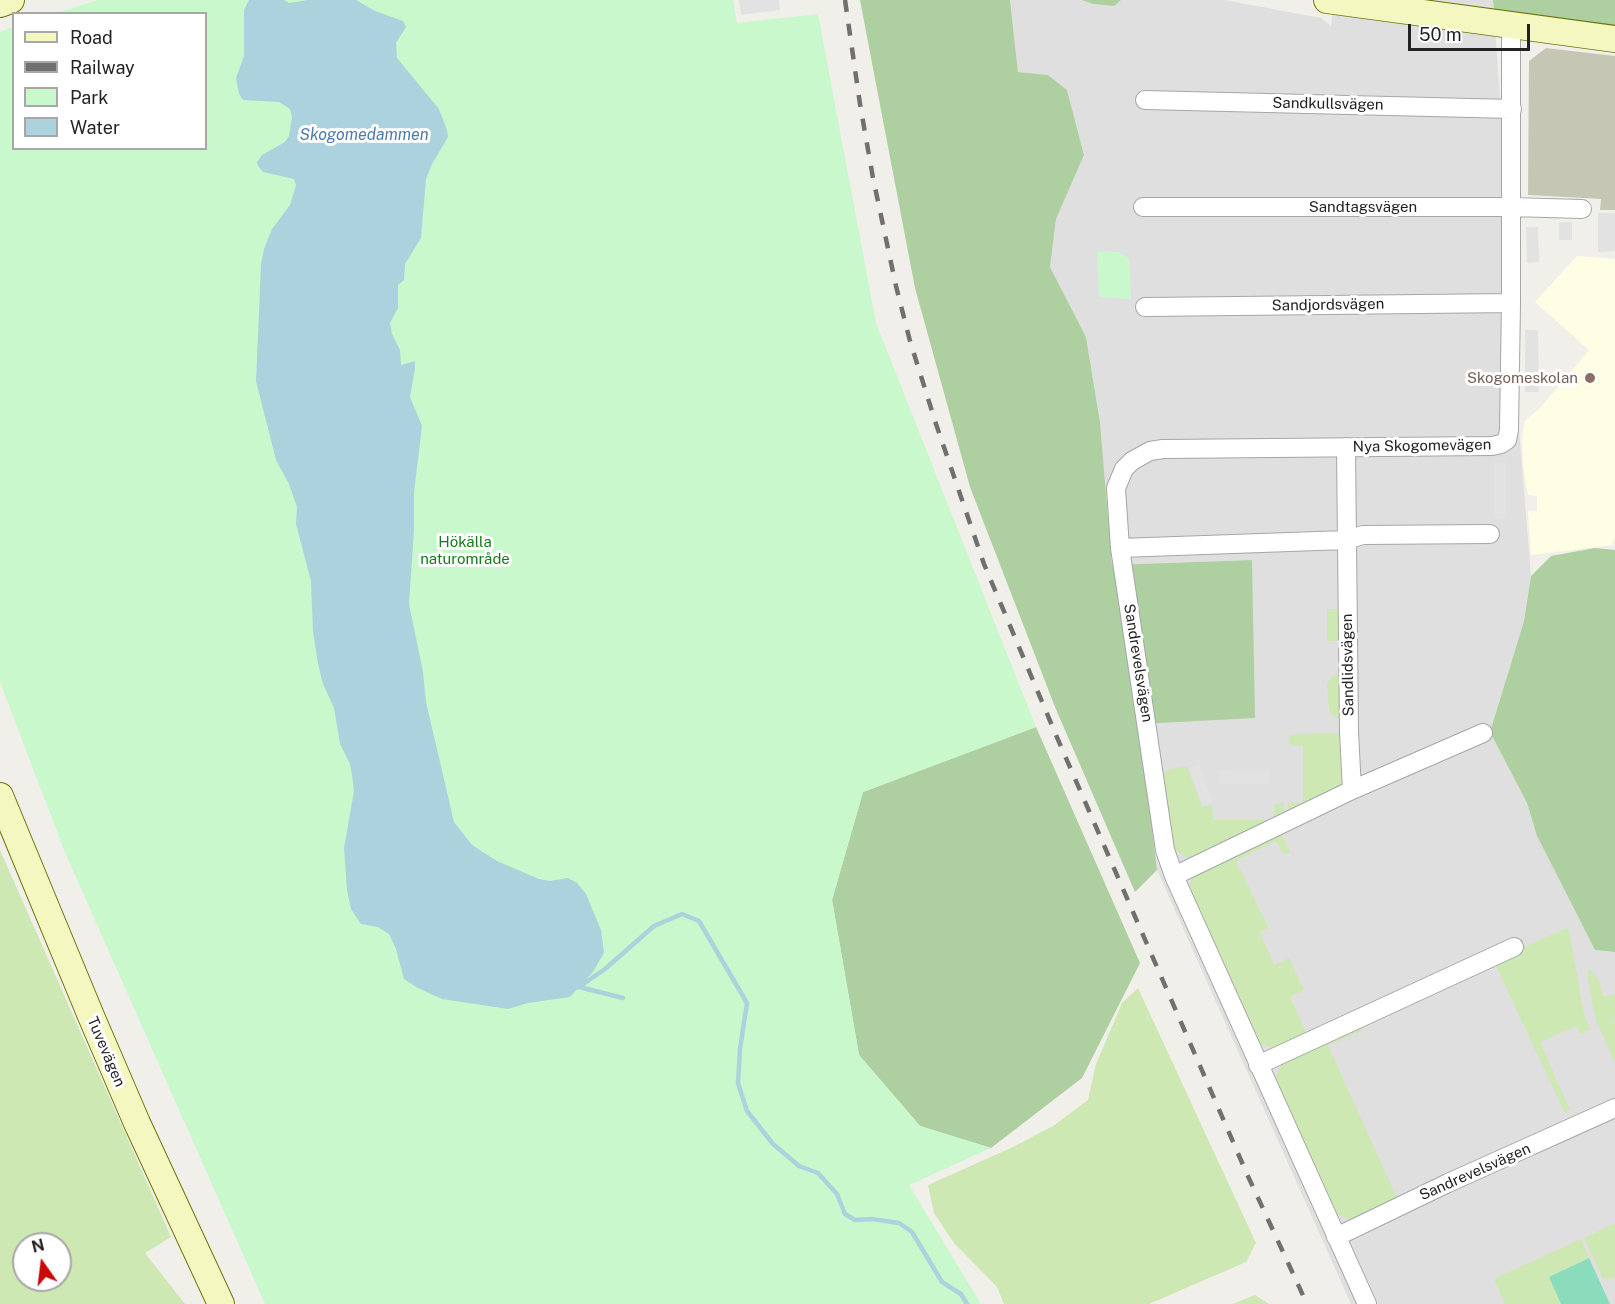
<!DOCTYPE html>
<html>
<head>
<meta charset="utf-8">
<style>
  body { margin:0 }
  #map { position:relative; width:1615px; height:1304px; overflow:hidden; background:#f1efe9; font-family:"Public Sans",sans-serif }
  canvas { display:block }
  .legend { position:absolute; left:12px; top:12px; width:195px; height:138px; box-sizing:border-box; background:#fff; border:2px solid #a7a7a7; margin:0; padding:8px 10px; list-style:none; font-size:18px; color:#222 }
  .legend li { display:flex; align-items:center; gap:12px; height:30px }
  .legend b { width:30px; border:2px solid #a7a7a7 }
  .north { position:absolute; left:12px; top:1232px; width:60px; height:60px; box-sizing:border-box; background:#fff; border:2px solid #a7a7a7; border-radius:50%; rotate:346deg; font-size:16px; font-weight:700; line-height:24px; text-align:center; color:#222 }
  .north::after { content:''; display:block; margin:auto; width:21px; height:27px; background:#ca0909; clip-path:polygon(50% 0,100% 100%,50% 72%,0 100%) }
  .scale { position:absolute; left:1408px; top:24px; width:122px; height:27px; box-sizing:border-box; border:3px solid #222; border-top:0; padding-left:8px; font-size:18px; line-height:21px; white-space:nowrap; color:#222; -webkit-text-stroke:4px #fff; paint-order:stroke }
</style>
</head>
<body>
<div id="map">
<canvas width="1615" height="1304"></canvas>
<ul class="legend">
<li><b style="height:8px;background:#f5f7c1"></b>Road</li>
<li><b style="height:8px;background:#707070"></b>Railway</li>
<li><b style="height:16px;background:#c9f8cd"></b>Park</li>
<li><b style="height:16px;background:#acd2dd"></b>Water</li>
</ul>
<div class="north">N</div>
<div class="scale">50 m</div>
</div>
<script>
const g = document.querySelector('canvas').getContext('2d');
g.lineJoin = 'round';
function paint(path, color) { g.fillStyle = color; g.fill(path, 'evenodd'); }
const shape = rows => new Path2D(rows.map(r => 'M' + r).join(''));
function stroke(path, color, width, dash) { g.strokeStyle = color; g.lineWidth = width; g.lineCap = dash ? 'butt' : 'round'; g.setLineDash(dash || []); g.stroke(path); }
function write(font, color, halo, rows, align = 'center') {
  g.font = font + ' "Public Sans",sans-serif'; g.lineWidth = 6; g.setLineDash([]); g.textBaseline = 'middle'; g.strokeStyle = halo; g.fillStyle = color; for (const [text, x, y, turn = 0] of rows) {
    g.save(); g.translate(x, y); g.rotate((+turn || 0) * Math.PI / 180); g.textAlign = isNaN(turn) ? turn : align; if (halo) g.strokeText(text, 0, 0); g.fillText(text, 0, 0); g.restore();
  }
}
const residential = shape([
  [1010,0,1082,0,1093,4,1114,6,1121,0,1224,0,1321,18,1331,26,1334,0,1493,0,1519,366,1516,394,1531,576,1524,621,1490,732,1527,803,1537,836,1595,950,1615,952,1615,1304,1351,1304,1157,870,1139,724,1180,721,1251,560,1112,565,1100,422,1086,337,1050,267,1056,219,1084,155,1067,90,1048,75,1018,72]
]);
const education = shape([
  [1577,256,1615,259,1615,536,1612,545,1531,555,1528,511,1537,511,1537,496,1528,495,1523,466,1522,437,1525,421,1541,407,1589,350,1535,302]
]);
const construction = shape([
  [1546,48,1615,56,1615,210,1600,210,1601,199,1528,195,1529,61]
]);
const grass = shape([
  [1327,609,1344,609,1344,641,1327,641],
  [1343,674,1344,718,1338,718,1331,714,1329,709,1327,687,1328,682,1333,675],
  [1320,733,1344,734,1345,783,1337,794,1289,816,1288,803,1303,803,1303,746,1290,745,1289,735],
  [1187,766,1202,807,1212,805,1213,820,1274,820,1274,804,1283,803,1285,818,1189,859,1174,850,1162,775,1168,770],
  [1281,833,1290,852,1284,855,1276,841,1236,861,1269,928,1260,932,1274,965,1289,958,1304,990,1290,997,1308,1037,1278,1050,1258,1043,1188,889,1196,870],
  [0,850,171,1237,145,1253,185,1304,0,1304],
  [24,1244,60,1244,60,1280,24,1280],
  [1566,928,1569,930,1584,1014,1590,1029,1581,1034,1576,1026,1540,1042,1570,1110,1565,1113,1495,964,1511,953],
  [1590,970,1599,980,1604,997,1615,994,1615,1020,1613,1022,1615,1025,1615,1063,1596,1020,1593,1008,1587,971],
  [1138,988,1256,1243,1246,1262,1149,1304,1004,1304,997,1287,954,1243,934,1213,928,1185,1011,1148,1053,1126,1088,1100,1096,1064,1122,1003],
  [1361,1026,1363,1030,1328,1045,1396,1196,1405,1194,1355,1221,1335,1214,1274,1081,1282,1061],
  [1615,1223,1615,1278,1603,1279,1584,1238],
  [1581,1239,1589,1258,1549,1277,1561,1304,1505,1304,1495,1281,1496,1278],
  [1255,1295,1269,1304,1233,1304]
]);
const forest = shape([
  [860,0,1010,0,1018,72,1048,75,1067,90,1084,155,1056,219,1050,267,1086,337,1100,422,1112,565,1252,560,1255,718,1139,724,1157,870,1135,892,1055,707,970,487,915,288],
  [1082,0,1121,0,1114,6,1093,4],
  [1493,0,1615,0,1615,27,1494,12],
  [1595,548,1615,550,1615,952,1595,950,1537,836,1527,803,1490,732,1524,621,1531,576,1551,556],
  [1036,727,1140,963,1082,1078,991,1148,920,1126,859,1055,832,900,863,792]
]);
const park = shape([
  [98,0,733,0,737,23,818,14,876,323,1036,727,863,792,832,900,859,1055,920,1126,991,1148,909,1185,981,1304,265,1304,64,850,0,682,0,32,13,27,14,148,206,148,206,14,56,13],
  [1097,251,1119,252,1129,258,1131,299,1099,297]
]);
const pitch = shape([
  [1589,1258,1610,1304,1561,1304,1549,1277]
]);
const parking = shape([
  [739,0,779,0,780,10,741,15],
  [1598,213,1615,213,1615,251,1598,252],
  [1559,222,1572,222,1572,240,1559,240],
  [1526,227,1538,227,1539,262,1527,263],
  [1525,330,1538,330,1539,392,1525,392],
  [1506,462,1506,518,1494,518,1494,463],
  [1199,764,1213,802,1203,806,1189,768],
  [1269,770,1269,784,1219,784,1219,771]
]);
const water = shape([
  [249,0,284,0,289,3,309,0,356,0,375,11,403,21,406,27,396,43,397,58,439,109,447,130,448,137,432,164,426,179,421,238,405,264,404,280,398,285,398,308,390,323,392,334,400,350,401,365,415,361,415,369,410,397,422,426,414,492,414,530,409,604,423,672,426,702,454,822,472,845,497,861,539,879,550,881,568,878,577,883,586,894,601,930,604,953,593,972,570,997,528,1003,508,1009,442,999,418,988,404,979,396,949,389,934,378,927,361,924,351,909,347,890,344,848,354,791,352,775,350,764,340,744,334,708,323,684,318,664,313,631,311,581,296,524,297,507,289,484,276,460,256,381,261,264,264,249,272,229,290,205,296,185,294,179,263,172,258,166,257,162,262,155,285,142,289,136,292,117,290,109,279,102,243,100,239,94,236,78,244,56,244,10]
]);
const stream = shape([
  [579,987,623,998],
  [574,988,579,987,605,969,654,926,682,914,699,921,747,1003,740,1049,738,1083,747,1111,773,1144,799,1166,818,1173,837,1194,845,1214,855,1220,872,1219,899,1223,912,1232,942,1282,961,1294,967,1304]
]);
const street = shape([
  [1145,100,1512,109],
  [1143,207,1511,207,1582,209],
  [1145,307,1511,303],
  [1346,447,1349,732,1352,790],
  [1120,548,1346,540,1363,535,1490,534],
  [1174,876,1352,790,1483,733],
  [1258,1065,1514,947],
  [1336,1237,1448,1183,1615,1108],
  [1367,1304,1174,876,1165,850,1120,548,1116,488,1124,469,1132,461,1150,451,1163,449,1492,446,1501,444,1507,440,1509,430,1511,303,1511,25]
]);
const secondary = shape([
  [1327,0,1615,39],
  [0,4,11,0],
  [0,796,91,1016,137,1123,221,1304]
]);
const rail = shape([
  [845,0,860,104,873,178,896,286,910,341,936,424,984,564,1056,735,1247,1174,1307,1304]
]);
const markers = [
  [1590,378,6,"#8d6e63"]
];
const streetNames = [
  ["Sandkullsvägen",1328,104,1],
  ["Sandtagsvägen",1363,207],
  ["Sandjordsvägen",1328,305,-1],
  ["Nya Skogomevägen",1422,446,-1],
  ["Sandrevelsvägen",1138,663,81],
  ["Sandlidsvägen",1348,665,-91],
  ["Tuvevägen",106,1052,67],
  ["Sandrevelsvägen",1475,1172,-24]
];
const educationNames = [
  ["Skogomeskolan",1578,378]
];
const parkNames = [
  ["Hökälla",465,542],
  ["naturområde",465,559]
];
const waterNames = [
  ["Skogomedammen",364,135]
];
paint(residential, '#e0dfdf');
paint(education, '#fefee5');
paint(construction, '#c6c6b4');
paint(grass, '#cde8b2');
paint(forest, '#aecfa0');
paint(park, '#c9f8cd');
paint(pitch, '#8bdcbd');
paint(parking, '#e2e2e2');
paint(water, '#acd2dd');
stroke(stream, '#acd2dd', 4.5);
stroke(street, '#a6a6a6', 20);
stroke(secondary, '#6c770a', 28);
stroke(street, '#fff', 18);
stroke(secondary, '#f5f7c1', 26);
stroke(rail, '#707070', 4.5, [12, 12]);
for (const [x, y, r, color] of markers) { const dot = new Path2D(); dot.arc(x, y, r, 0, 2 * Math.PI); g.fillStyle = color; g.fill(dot); stroke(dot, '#fff', 2); }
write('15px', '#222', '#fff', streetNames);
write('15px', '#785e54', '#fff', educationNames, 'right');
write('15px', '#117e1a', '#fff', parkNames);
write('italic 16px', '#4e7aa7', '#fff', waterNames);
</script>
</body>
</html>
